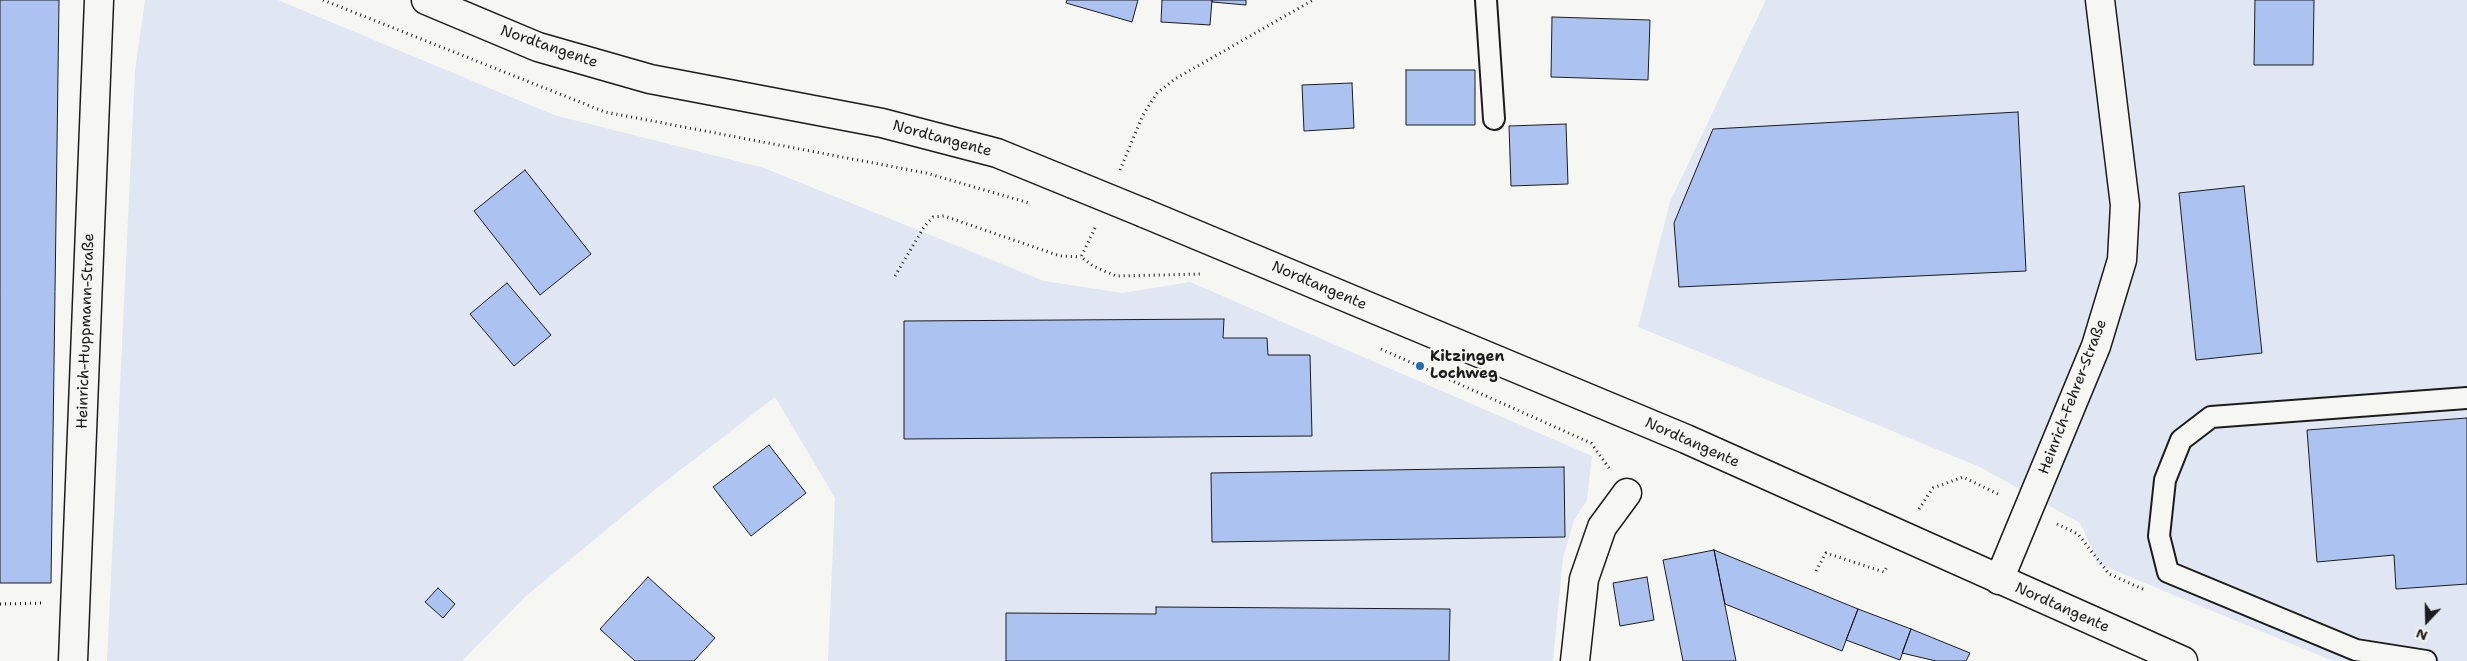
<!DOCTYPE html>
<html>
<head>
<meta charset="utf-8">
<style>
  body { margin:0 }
  #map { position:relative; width:2467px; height:661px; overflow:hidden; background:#f6f6f2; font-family:"Shantell Sans",sans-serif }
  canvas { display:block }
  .north { position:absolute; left:2402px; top:596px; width:50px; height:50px; -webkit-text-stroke:4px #f6f6f2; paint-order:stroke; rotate:201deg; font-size:14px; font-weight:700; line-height:20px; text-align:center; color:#1c1c1c }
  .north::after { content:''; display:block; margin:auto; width:18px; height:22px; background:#1c1c1c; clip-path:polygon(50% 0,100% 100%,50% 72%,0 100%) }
</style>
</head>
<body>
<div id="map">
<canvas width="2467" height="661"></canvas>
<div class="north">N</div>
</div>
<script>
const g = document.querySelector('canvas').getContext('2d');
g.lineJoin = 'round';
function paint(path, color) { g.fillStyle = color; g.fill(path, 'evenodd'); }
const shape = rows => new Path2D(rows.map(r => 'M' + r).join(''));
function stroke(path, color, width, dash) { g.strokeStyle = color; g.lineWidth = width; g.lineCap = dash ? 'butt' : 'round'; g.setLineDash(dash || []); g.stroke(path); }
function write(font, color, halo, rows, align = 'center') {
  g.font = font + ' "Shantell Sans",sans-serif'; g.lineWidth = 4.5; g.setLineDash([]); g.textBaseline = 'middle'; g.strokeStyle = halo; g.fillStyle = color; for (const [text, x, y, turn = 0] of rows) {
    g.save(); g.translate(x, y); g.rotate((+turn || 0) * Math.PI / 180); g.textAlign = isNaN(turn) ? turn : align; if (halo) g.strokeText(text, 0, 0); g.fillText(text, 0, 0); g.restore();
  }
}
const built = shape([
  [145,0,278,0,554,115,764,168,1044,281,1122,293,1190,282,1592,456,1587,500,1574,520,1563,558,1553,661,828,661,835,498,775,397,652,492,526,596,462,661,107,661,135,71],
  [1766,0,2467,0,2467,661,2333,661,2099,564,2080,523,1980,467,1638,327,1670,202]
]);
const building = shape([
  [0,0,59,0,51,583,0,583,0,0],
  [1067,0,1138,0,1132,22,1066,3,1067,0],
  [1162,0,1212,0,1210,25,1161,22,1162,0],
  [1212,0,1246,0,1246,5,1212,2,1212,0],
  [2255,0,2314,0,2313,65,2254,65,2255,0],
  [1552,17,1650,20,1648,80,1551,77,1552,17],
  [1406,70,1475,70,1475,125,1406,125,1406,70],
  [1352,83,1354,128,1304,131,1302,85,1352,83],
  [2018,112,2026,271,1679,287,1674,223,1713,129,2018,112],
  [1566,124,1568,184,1511,186,1509,126,1566,124],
  [525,170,591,254,540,295,474,211,525,170],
  [2244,186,2262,353,2196,360,2179,193,2244,186],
  [507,283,551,335,514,366,470,314,507,283],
  [1224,319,1223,338,1267,338,1268,355,1310,355,1312,436,904,439,904,321,1224,319],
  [2467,418,2467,584,2396,589,2394,555,2317,562,2307,430,2467,418],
  [769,445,806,493,751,536,713,487,769,445],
  [1564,467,1565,537,1212,542,1211,473,1564,467],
  [1714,550,1736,661,1683,661,1663,560,1714,550],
  [1714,550,1858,609,1842,651,1725,604,1714,550],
  [648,577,715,638,694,661,635,661,600,629,648,577],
  [1647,577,1654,620,1620,626,1613,583,1647,577],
  [438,588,455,604,443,618,425,602,438,588],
  [1156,607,1450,609,1449,661,1006,661,1006,613,1156,614,1156,607],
  [1858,609,1911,629,1900,660,1846,640,1858,609],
  [1911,629,1970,653,1966,661,1936,661,1902,653,1911,629]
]);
const path = shape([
  [323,0,605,112,926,173,1029,203],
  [1120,170,1143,115,1157,93,1175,79,1313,0],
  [1095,228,1081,257,1093,266,1116,276,1203,274],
  [895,276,924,227,933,217,944,216,1060,256,1081,257],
  [1381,349,1591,443,1609,468],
  [1919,509,1933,488,1963,477,2000,495],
  [2057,524,2078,534,2109,574,2145,590],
  [1816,571,1826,553,1884,572,1888,565],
  [0,604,45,603]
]);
const service = shape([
  [1486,0,1494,119],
  [2426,661,2356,650,2168,572,2159,536,2165,480,2181,440,2211,417,2467,398]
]);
const minor = shape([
  [1999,580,2096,346,2122,260,2125,205,2100,0],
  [1575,661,1584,579,1602,527,1627,493]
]);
const tertiary = shape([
  [73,661,99,0]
]);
const secondary = shape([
  [426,0,538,47,650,79,882,123,997,153,1073,184],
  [1144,213,1686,439,2183,661]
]);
const secondaryBridge = shape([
  [1073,184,1144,213]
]);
const markers = [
  [1420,366,5,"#1f6fb2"]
];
const streetNames = [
  ["Nordtangente",549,47,19],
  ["Nordtangente",942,139,15],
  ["Nordtangente",1319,286,23],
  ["Heinrich-Huppmann-Straße",86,331,-88],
  ["Heinrich-Fehrer-Straße",2073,397,-69],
  ["Nordtangente",1692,443,24],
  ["Nordtangente",2062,608,24]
];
const poiNames = [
  ["Kitzingen",1430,357],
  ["Lochweg",1430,374]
];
paint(built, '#e0e7f2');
paint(building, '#acc3f1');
stroke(building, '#1c1c1c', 1);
stroke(service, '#1c1c1c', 24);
stroke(minor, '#1c1c1c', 31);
stroke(tertiary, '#1c1c1c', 31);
stroke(secondary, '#1c1c1c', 31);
stroke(path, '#1c1c1c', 3, [1, 4]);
stroke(service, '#f6f6f2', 20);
stroke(minor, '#f6f6f2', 28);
stroke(tertiary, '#f6f6f2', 28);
stroke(secondary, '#f6f6f2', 28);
stroke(secondaryBridge, '#1c1c1c', 31, []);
stroke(secondaryBridge, '#f6f6f2', 28);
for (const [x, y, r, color] of markers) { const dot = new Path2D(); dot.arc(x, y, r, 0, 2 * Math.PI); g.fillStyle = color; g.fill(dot); stroke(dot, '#f6f6f2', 2); }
write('15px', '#1c1c1c', '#f6f6f2', streetNames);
write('bold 15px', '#1c1c1c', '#f6f6f2', poiNames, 'left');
</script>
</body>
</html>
